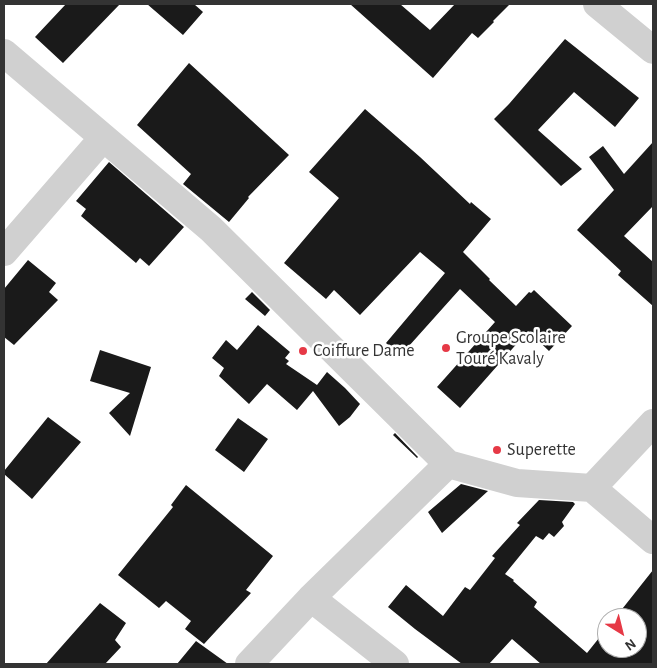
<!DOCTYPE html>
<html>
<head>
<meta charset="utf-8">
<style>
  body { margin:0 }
  #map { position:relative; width:657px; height:668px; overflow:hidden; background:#fff; font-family:"Alegreya Sans",sans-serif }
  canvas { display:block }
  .frame { position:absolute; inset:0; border:5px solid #333; pointer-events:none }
  .north { position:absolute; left:597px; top:608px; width:50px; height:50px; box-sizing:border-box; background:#fff; border:1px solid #adadad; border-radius:50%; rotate:144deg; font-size:14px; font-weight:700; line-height:20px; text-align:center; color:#333 }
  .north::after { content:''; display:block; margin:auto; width:18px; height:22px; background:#e63946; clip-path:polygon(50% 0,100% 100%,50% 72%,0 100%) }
</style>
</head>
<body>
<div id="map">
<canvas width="657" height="668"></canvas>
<div class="frame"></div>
<div class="north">N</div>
</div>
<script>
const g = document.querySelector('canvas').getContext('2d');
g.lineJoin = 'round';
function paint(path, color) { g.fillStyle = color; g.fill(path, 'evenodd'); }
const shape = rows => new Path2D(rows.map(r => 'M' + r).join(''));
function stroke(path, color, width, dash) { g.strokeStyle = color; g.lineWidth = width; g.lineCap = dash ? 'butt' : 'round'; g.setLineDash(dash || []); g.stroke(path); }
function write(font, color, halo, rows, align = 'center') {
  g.font = font + ' "Alegreya Sans",sans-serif'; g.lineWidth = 5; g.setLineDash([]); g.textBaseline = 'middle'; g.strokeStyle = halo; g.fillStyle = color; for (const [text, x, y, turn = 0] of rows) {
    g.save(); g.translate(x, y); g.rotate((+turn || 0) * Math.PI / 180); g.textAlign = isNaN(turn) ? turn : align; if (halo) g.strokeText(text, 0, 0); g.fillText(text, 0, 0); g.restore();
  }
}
const building = shape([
  [66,4,120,4,63,63,35,37],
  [147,4,194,4,203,12,183,35],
  [350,4,400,4,430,30,455,4,510,4,493,21,494,22,478,38,472,33,433,78],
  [565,39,639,98,615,127,574,92,538,130,582,169,561,186,494,119,509,104],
  [189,63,289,155,248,197,249,198,229,222,183,184,191,174,137,125],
  [365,109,420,157,470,204,471,202,491,219,463,252,490,279,489,280,516,306,529,292,531,293,534,290,572,326,549,351,528,331,460,408,437,387,495,322,460,289,400,356,386,343,445,273,420,252,360,315,334,290,326,299,284,263,339,198,309,172],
  [653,142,653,206,624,236,653,262,653,306,618,275,621,271,577,230,614,190,589,157,603,146,624,174],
  [109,162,184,227,149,266,140,258,136,263,81,216,86,209,76,201],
  [28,260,56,283,49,292,58,300,14,345,4,337,4,289],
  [252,292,270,310,265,316,245,299],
  [258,325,290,352,285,358,289,361,286,364,317,385,327,372,345,388,360,404,350,417,339,426,313,391,297,410,267,384,249,404,219,376,224,368,212,358,226,340,237,350],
  [100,350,151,367,130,436,109,413,130,393,90,381],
  [48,417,81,442,32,499,4,474,4,471],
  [238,418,268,439,244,472,215,450],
  [395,433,418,457,417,458,393,435],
  [461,484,488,491,442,533,428,512],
  [186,485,273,556,246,590,251,593,204,644,185,629,191,621,166,601,159,608,118,575,173,507,171,505],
  [539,500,573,502,575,504,562,522,564,526,554,537,549,533,543,540,536,536,505,574,514,580,513,581,537,602,534,607,587,653,607,628,607,648,637,648,637,618,615,618,653,570,653,664,541,664,512,639,489,664,462,664,415,629,388,607,406,585,443,616,465,587,470,590,495,558,492,556,520,525,517,523],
  [100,603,126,623,115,640,121,647,105,664,46,664],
  [196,641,228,664,177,664]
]);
const minor = shape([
  [597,4,653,50],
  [4,53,211,229,448,464],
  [4,252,103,138],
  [592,488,653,423],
  [311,598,395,664],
  [249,664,311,598,448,464,517,483,592,488,653,540]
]);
const markers = [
  [446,348,5,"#e63946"],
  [303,351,5,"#e63946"],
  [497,450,5,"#e63946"]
];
const poiNames = [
  ["Groupe Scolaire",456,338],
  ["Touré Kavaly",456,359],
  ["Coiffure Dame",313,351],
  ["Superette",507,450]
];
paint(building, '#1a1a1a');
stroke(minor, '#d0d0d0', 28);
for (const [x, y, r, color] of markers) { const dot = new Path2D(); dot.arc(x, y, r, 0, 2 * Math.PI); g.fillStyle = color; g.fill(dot); stroke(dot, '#fff', 2); }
write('18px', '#333', '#fff', poiNames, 'left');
</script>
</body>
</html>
